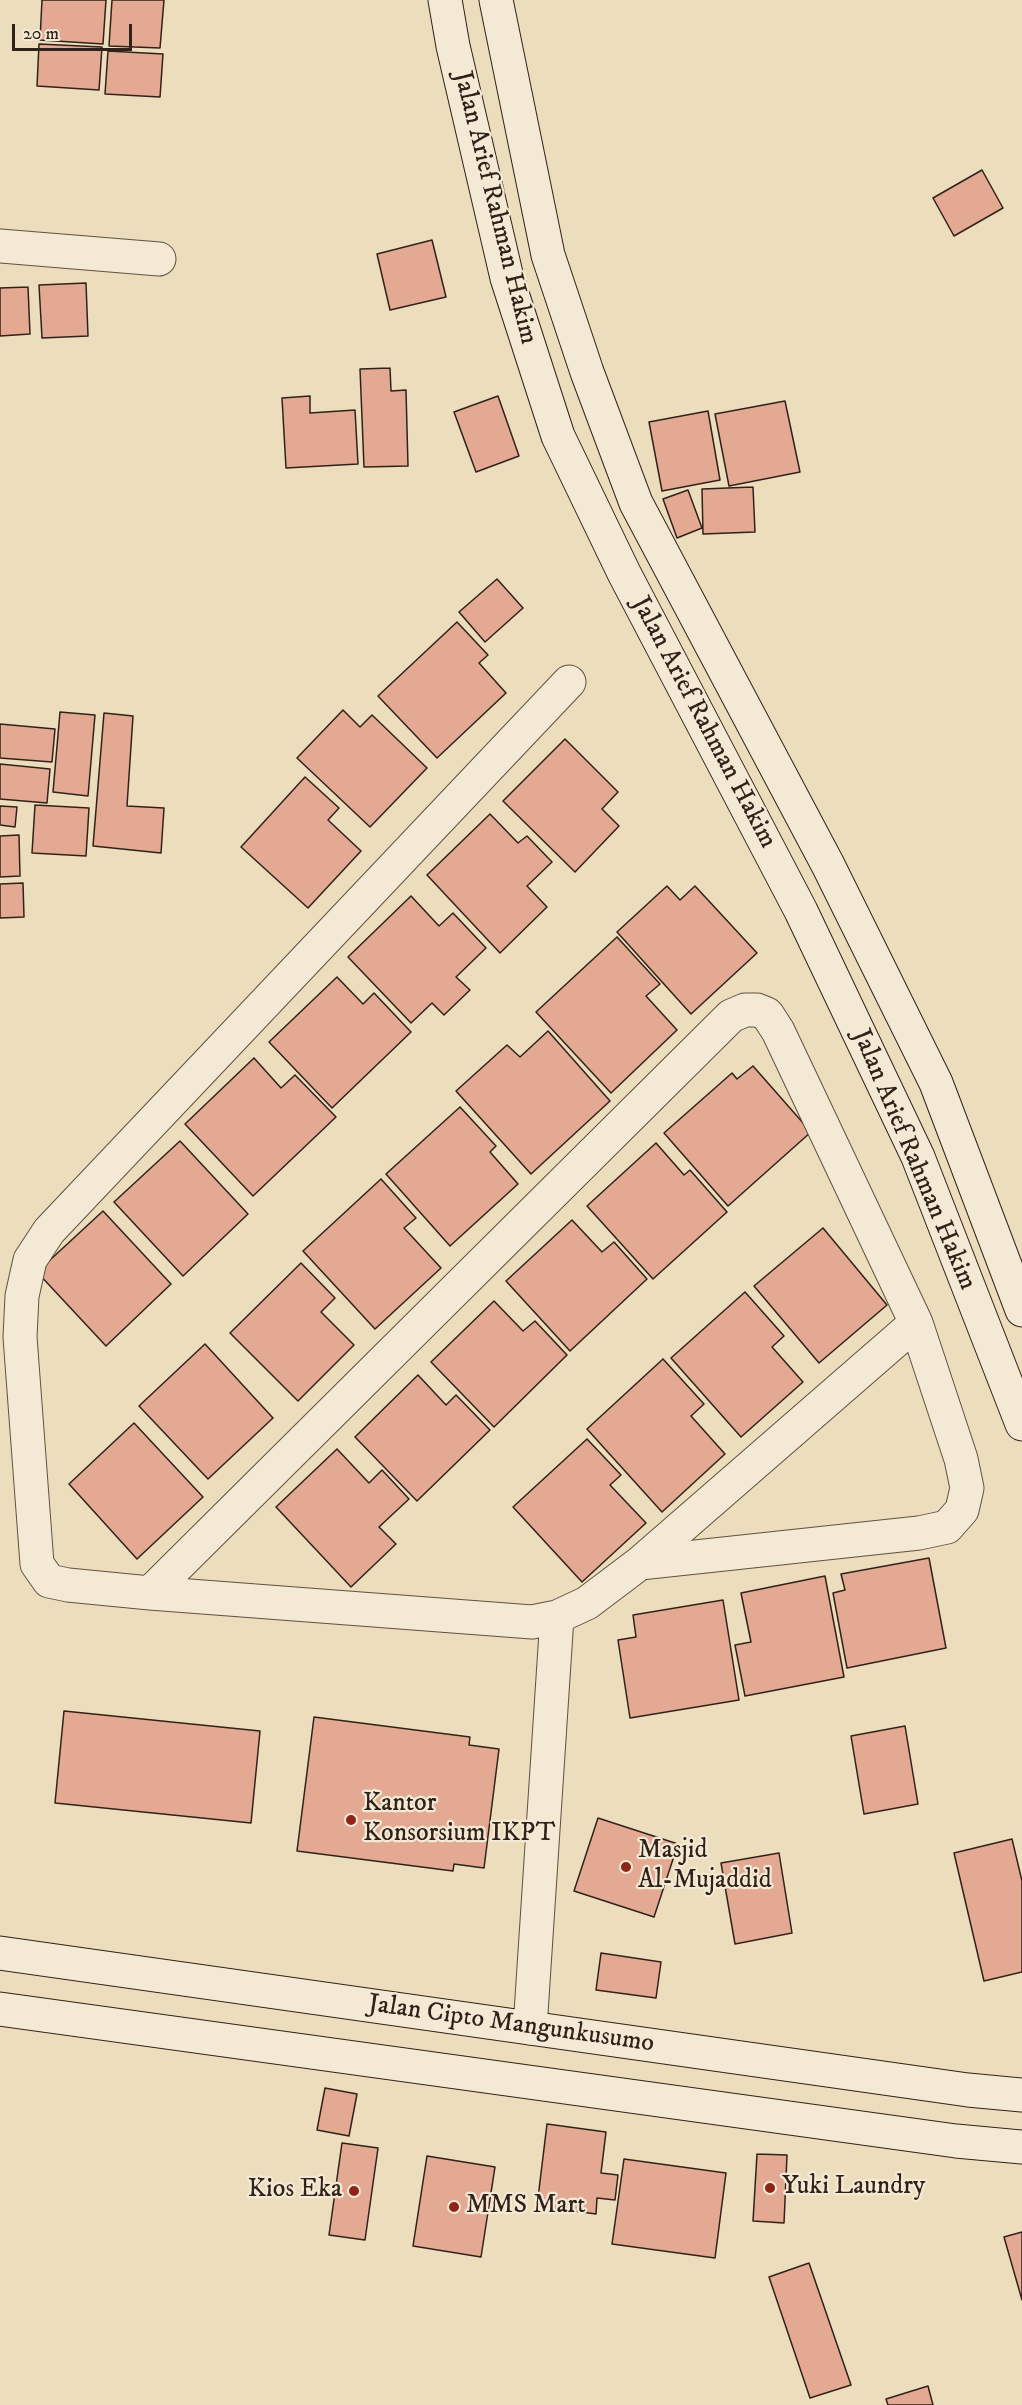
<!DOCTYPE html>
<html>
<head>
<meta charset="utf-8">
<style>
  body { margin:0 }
  #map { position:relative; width:1022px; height:2405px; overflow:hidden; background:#ecddbd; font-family:"IM FELL DW Pica",serif }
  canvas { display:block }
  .scale { position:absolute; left:12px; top:24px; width:120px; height:27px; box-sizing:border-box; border:3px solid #312219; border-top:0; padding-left:8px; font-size:18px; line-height:21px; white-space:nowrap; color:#312219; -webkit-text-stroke:4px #f3e9d4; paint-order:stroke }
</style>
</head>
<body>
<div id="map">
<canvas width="1022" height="2405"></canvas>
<div class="scale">20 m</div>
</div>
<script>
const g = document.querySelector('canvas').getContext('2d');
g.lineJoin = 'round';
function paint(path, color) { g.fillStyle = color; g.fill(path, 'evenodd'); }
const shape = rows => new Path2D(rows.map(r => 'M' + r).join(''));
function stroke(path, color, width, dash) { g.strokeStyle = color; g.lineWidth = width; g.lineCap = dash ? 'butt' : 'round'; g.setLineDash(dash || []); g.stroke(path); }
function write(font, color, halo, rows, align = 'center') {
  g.font = font + ' "IM FELL DW Pica",serif'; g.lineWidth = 4.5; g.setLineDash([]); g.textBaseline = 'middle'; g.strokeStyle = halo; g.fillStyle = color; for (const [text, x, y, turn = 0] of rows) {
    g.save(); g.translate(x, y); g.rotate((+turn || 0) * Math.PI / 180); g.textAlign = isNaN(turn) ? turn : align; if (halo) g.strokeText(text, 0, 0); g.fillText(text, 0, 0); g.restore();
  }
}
const building = shape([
  [42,0,106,0,103,44,40,40,42,0],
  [112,0,164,0,160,48,109,46,112,0],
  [39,44,102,47,99,90,37,86,39,44],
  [108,51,163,54,160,97,105,94,108,51],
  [982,170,1003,208,954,236,933,198,982,170],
  [432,240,446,297,390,310,377,254,432,240],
  [86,283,88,336,42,338,39,285,86,283],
  [28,287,30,334,0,336,0,288,28,287],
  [390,368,391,391,406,390,408,466,364,467,360,369,390,368],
  [310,396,310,413,355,410,358,464,286,468,282,398,310,396],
  [498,396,519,456,476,472,454,412,498,396],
  [785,401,800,472,729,486,715,414,785,401],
  [708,411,720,480,662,491,649,422,708,411],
  [753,487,755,532,703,534,702,489,753,487],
  [688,490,702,528,677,538,663,499,688,490],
  [497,579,523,608,485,642,459,612,497,579],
  [457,622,488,655,479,663,506,693,437,758,378,696,457,622],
  [343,710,360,727,372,715,427,768,370,827,297,758,343,710],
  [60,712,95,715,88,796,53,792,60,712],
  [104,713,133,716,127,806,164,808,161,853,93,846,104,713],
  [0,724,55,729,52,762,0,758,0,724],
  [565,739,618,792,602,809,619,826,575,872,503,801,565,739],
  [0,764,50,769,47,803,0,799,0,764],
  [305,777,339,808,328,820,361,851,308,908,241,847,305,777],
  [35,805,89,808,86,856,32,853,35,805],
  [0,806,17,807,15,827,0,825,0,806],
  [490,814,518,843,527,836,552,862,527,886,547,907,500,953,427,875,490,814],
  [19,835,20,876,0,877,0,836,19,835],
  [23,883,24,917,0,918,0,884,23,883],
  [667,886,680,900,695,886,757,953,691,1014,617,932,667,886],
  [411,896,439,926,453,913,486,948,456,977,470,990,444,1015,432,1003,411,1023,348,957,411,896],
  [617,937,660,984,646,996,677,1030,611,1093,536,1012,617,937],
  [337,977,363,1004,374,993,411,1032,332,1108,269,1042,337,977],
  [548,1031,610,1101,531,1174,456,1091,507,1045,520,1057,548,1031],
  [254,1058,281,1088,295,1075,336,1117,253,1196,185,1124,254,1058],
  [753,1066,811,1132,728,1206,664,1133,732,1073,737,1079,753,1066],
  [460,1107,496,1146,490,1152,518,1184,450,1246,386,1174,460,1107],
  [180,1141,248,1214,183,1276,114,1202,180,1141],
  [656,1143,684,1175,690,1170,727,1212,653,1279,587,1206,656,1143],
  [381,1179,416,1218,404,1228,441,1268,375,1329,303,1251,381,1179],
  [103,1211,171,1284,106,1346,37,1272,103,1211],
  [572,1220,602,1252,614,1242,647,1279,570,1351,506,1281,572,1220],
  [823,1228,887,1305,819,1363,754,1286,823,1228],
  [301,1263,335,1298,321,1312,354,1345,298,1401,230,1333,301,1263],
  [745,1292,784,1336,772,1347,803,1382,741,1437,671,1358,745,1292],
  [494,1301,523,1331,535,1321,567,1355,494,1427,431,1362,494,1301],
  [205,1344,273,1418,208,1479,139,1406,205,1344],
  [663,1359,704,1404,691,1416,725,1454,662,1512,587,1429,663,1359],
  [418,1375,446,1405,456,1395,490,1430,417,1501,355,1437,418,1375],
  [134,1423,203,1497,137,1559,69,1484,134,1423],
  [587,1439,621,1475,610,1485,646,1523,582,1582,513,1507,587,1439],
  [337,1449,369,1483,382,1470,409,1499,379,1527,396,1544,351,1587,276,1507,337,1449],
  [929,1558,946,1648,847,1668,833,1593,845,1590,841,1574,929,1558],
  [825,1576,844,1677,745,1696,735,1645,751,1642,741,1593,825,1576],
  [723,1600,739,1700,630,1718,618,1640,636,1637,633,1615,723,1600],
  [64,1711,260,1731,251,1823,55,1803,64,1711],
  [314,1717,470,1737,469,1745,499,1749,484,1868,454,1864,453,1871,297,1851,314,1717],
  [905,1726,918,1804,864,1814,851,1736,905,1726],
  [598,1818,678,1844,654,1917,574,1891,598,1818],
  [1012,1839,1022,1881,1022,1972,984,1981,954,1853,1012,1839],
  [779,1853,792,1933,735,1944,721,1863,779,1853],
  [601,1953,661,1962,656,1998,596,1990,601,1953],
  [325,2088,357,2094,349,2136,317,2130,325,2088],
  [547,2124,606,2132,601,2173,618,2175,615,2200,597,2198,596,2214,537,2206,547,2124],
  [342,2143,378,2148,365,2240,329,2235,342,2143],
  [757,2154,787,2155,784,2223,753,2221,757,2154],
  [427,2156,495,2167,481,2257,413,2246,427,2156],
  [624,2159,726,2173,715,2258,612,2244,624,2159],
  [1022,2232,1022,2300,1004,2237,1022,2232],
  [809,2263,851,2385,810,2398,769,2277,809,2263],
  [928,2386,933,2405,888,2405,886,2399,928,2386]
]);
const street = shape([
  [0,246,159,259],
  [640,1563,916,1323],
  [150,1593,731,1016,745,1010,757,1010,767,1014,778,1031,916,1323,961,1459,967,1488,962,1510,947,1527,919,1533,640,1563,587,1603,557,1617,532,1622,150,1593,68,1585,49,1581,37,1564,20,1337,22,1296,30,1260,49,1231,569,682],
  [530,2028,557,1617]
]);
const secondary = shape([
  [445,0,453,46,507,278,558,436,624,573,801,911,918,1157,1022,1424],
  [496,0,548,255,587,372,636,503,828,865,936,1083,1022,1310],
  [0,1953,968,2090,1022,2095],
  [0,2009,956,2141,1022,2147]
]);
const markers = [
  [351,1820,6,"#8f2418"],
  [626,1867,6,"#8f2418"],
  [770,2188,6,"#8f2418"],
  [354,2191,6,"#8f2418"],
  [454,2207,6,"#8f2418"]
];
const streetNames = [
  ["Jalan Arief Rahman Hakim",494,208,76],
  ["Jalan Arief Rahman Hakim",703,723,62],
  ["Jalan Arief Rahman Hakim",913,1160,67],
  ["Jalan Cipto Mangunkusumo",511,2025,8]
];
const poiNames = [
  ["Kantor",363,1805],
  ["Konsorsium IKPT",363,1835],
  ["Masjid",638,1852],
  ["Al-Mujaddid",638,1882],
  ["Yuki Laundry",782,2188],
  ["Kios Eka",342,2191,"right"],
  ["MMS Mart",466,2207]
];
paint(building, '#e3a993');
stroke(building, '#312219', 1.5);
stroke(street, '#605142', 35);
stroke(secondary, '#312219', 35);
stroke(street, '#f3e9d4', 33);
stroke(secondary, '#f3e9d4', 33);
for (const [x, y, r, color] of markers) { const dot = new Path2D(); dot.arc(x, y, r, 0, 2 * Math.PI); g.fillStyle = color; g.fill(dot); stroke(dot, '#f3e9d4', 2); }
write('26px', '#312219', '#f3e9d4', streetNames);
write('26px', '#312219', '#f3e9d4', poiNames, 'left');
</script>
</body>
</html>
